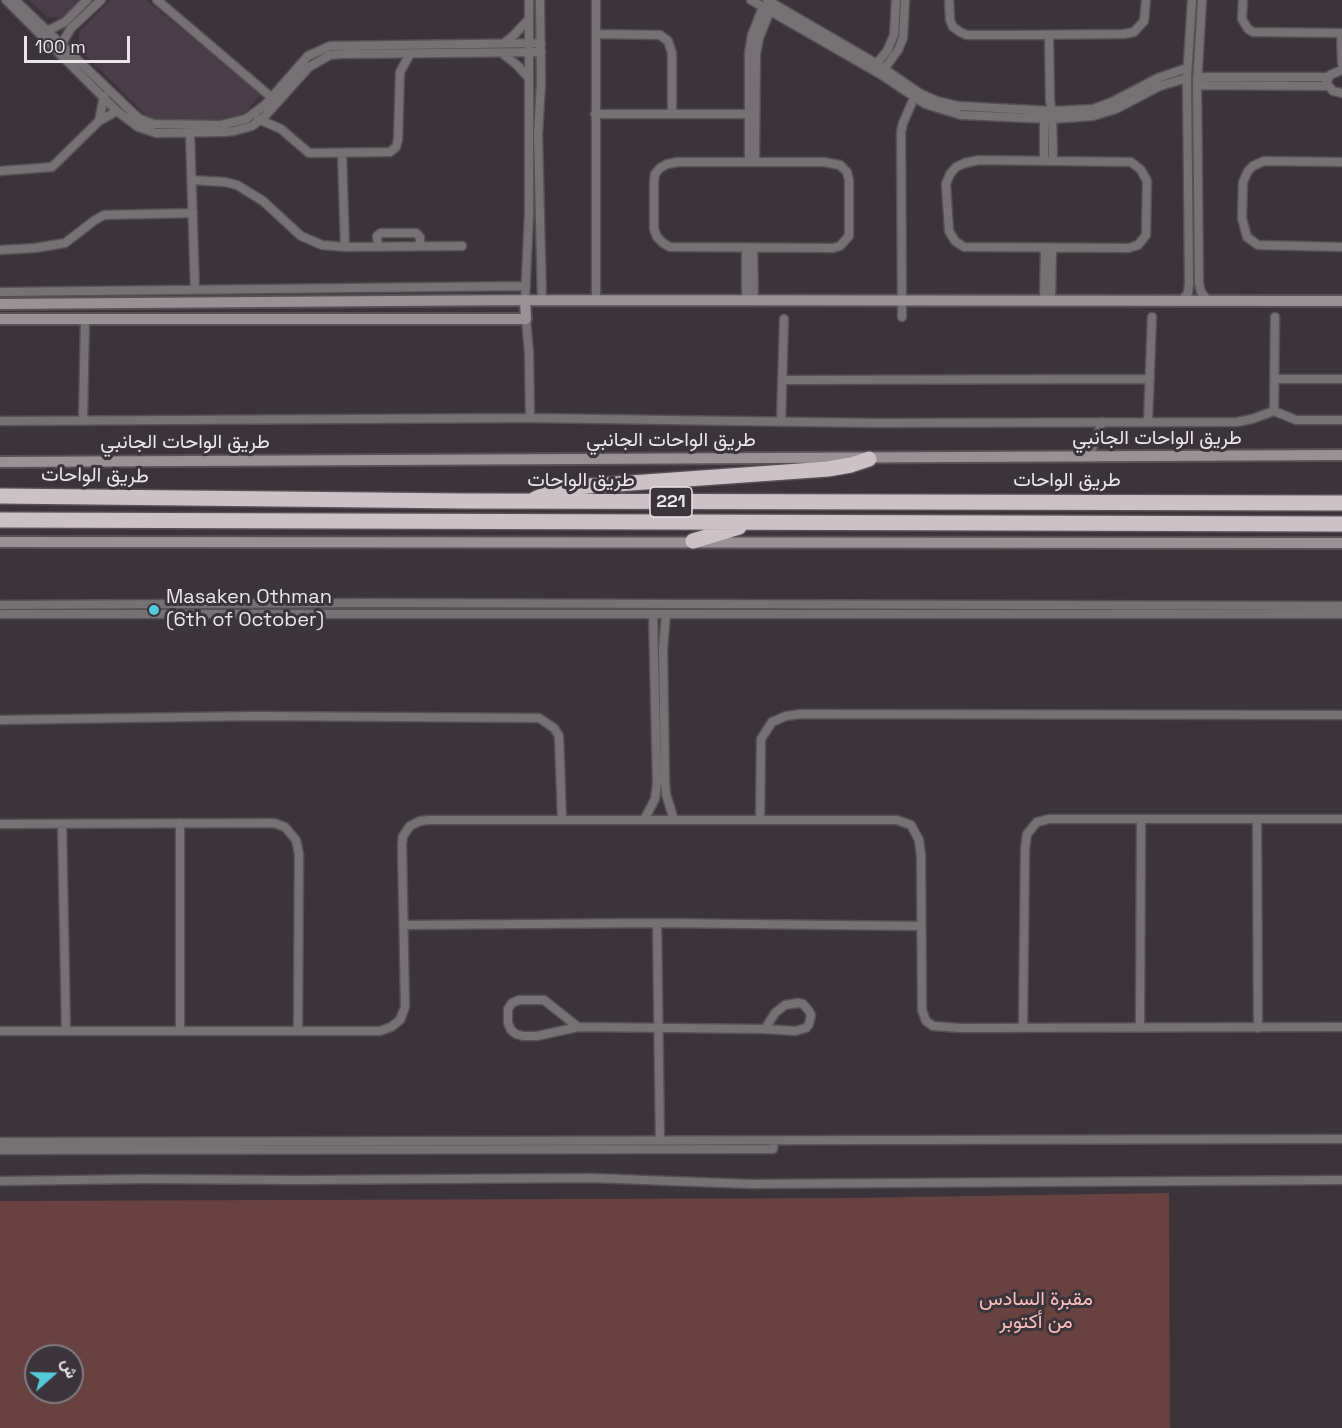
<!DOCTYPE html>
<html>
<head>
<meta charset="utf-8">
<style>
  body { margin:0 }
  #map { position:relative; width:1342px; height:1428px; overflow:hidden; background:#3b343a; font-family:"Space Grotesk",Vazirmatn,sans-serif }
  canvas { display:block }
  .north { position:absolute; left:24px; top:1344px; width:60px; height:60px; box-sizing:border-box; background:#3b343a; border:2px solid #817b80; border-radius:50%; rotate:70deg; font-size:16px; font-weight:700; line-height:24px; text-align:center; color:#e9e5e8 }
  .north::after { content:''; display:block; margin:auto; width:21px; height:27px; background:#53cbdb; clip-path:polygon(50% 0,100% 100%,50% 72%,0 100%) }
  .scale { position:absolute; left:24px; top:36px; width:106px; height:27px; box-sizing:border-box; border:3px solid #e9e5e8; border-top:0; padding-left:8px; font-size:18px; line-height:21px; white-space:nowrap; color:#e9e5e8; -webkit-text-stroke:4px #3b343a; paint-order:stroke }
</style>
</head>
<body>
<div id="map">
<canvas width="1342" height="1428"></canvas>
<div class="north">ش</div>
<div class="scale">100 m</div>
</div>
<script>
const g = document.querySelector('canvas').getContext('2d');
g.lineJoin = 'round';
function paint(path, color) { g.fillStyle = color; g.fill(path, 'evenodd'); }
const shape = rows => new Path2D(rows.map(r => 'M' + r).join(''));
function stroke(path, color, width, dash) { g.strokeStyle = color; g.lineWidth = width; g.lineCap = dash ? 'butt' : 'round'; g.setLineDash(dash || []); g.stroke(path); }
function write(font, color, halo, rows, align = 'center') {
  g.font = font + ' "Space Grotesk",Vazirmatn,sans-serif'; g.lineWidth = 6; g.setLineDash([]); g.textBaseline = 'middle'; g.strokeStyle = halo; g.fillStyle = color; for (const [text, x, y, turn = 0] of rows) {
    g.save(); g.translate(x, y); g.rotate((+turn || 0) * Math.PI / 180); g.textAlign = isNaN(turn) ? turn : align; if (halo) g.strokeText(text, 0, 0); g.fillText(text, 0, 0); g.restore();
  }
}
const built = shape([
  [29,0,81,0,64,17,48,18],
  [110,0,146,0,261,94,243,115,225,119,158,120,147,116,79,49,79,32]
]);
const green = shape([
  [1169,1193,1170,1428,0,1428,0,1201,845,1198],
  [36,1356,72,1356,72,1392,36,1392]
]);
const street = shape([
  [6,0,117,111,138,127,156,133,225,132,234,131,252,126,265,116,309,67,330,55,341,54,541,52],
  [15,0,134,114,140,119,154,124,221,125,246,119,265,105,308,56,330,46,541,43],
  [157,0,271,97],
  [540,0,541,83,538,135,542,301],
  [596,0,596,300],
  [751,0,880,74,925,104,961,115,1052,119,1093,116,1116,109,1160,86,1187,78],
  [767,0,877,64,921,94,937,101,958,106,1052,111,1093,109,1112,102,1158,78,1187,68],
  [949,0,950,20,953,27,960,32,967,35,1019,35,1124,34,1134,32,1144,21,1146,0],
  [1202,0,1197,85,1199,283,1201,292,1207,300],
  [1243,0,1242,19,1248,29,1253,32,1342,33],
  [45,32,65,22,87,0],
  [1341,33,1342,63],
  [596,34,660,35,668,41,672,53,672,114],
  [1049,35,1050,101,1052,111,1053,161],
  [503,44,514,35,528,20],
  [60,47,71,28,101,0],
  [502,53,517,65,528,77],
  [873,68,887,51,894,35,896,0],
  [1342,70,1330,75,1326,83,1333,91,1342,93],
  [882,72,898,50,903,38,905,0],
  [1197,77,1328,77],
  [1197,85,1328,86],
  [1044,113,1044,161],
  [595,114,749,114],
  [258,119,281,129,309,153,390,152,396,147,398,140,400,72,410,54],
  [99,121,104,96],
  [190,134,195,290],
  [342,154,345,247],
  [979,160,1131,162,1141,170,1147,181,1146,235,1138,245,1129,248,964,247,955,241,949,231,946,184,950,174,956,167,965,163,979,160],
  [678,162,824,162,840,165,847,172,849,180,849,236,840,246,833,248,670,247,663,243,657,237,654,229,654,182,655,174,660,168,667,164,678,162],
  [749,162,749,53,752,35,763,7],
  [755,162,756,54,759,38,770,11],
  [1342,162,1264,161,1253,166,1248,171,1243,182,1242,218,1247,237,1258,245,1342,247],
  [0,171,52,167,99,121,117,111],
  [192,180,225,182,237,185,263,201,301,236,322,245,345,247,462,246],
  [378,247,377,236,381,233,416,233,420,237,420,246],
  [746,248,746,300],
  [753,248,754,300],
  [0,250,35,248,65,243,95,220,104,215,193,213],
  [0,292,526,286],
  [525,300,529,214,529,0],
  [1044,300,1045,248],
  [1051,300,1052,248],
  [1182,300,1188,293,1189,283,1187,78,1192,0],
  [902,317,901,132,903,123,914,98],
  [526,319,529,353,530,418],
  [1275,379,1342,379],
  [782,380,1150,379],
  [1274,411,1275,317],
  [0,421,530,418,874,423,1237,422,1252,419,1274,411,1296,420,1342,420],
  [83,421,85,318],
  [1148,421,1152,317],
  [781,422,784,319],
  [1089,457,1102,422],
  [0,605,365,603,1342,606],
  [0,614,1342,614],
  [666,614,663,649,665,782,666,794,674,820],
  [0,720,254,716,539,718,554,728,559,736,562,820],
  [1257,819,1258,1028],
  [644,820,655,799,657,783,653,614],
  [760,820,761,739,772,722,786,716,801,714,1342,715],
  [180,823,180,1030],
  [0,824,274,823,285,827,296,840,299,854,298,1031],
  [62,824,66,1031],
  [657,923,660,1140],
  [404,925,657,923,921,926],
  [578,1027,537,1036,523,1036,516,1034,511,1030,508,1023,508,1009,512,1003,519,1000,544,1000,578,1027,765,1029,795,1031,806,1028,809,1024,811,1015,809,1011,803,1004,798,1003,785,1005,775,1013,765,1029],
  [1023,1028,1025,849,1027,834,1037,822,1049,819,1342,819],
  [1140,1028,1141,819],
  [0,1031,380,1031,391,1027,400,1020,405,1007,402,844,403,836,410,826,420,821,429,820,897,820,911,825,919,840,921,856,922,1010,926,1021,933,1026,960,1028,1342,1027],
  [0,1142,1342,1139],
  [0,1150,773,1149,774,1141],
  [0,1181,144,1179,299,1180,591,1178,751,1184,1342,1180]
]);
const secondary = shape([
  [0,304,525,300,1342,301],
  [0,319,526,319,525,300],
  [0,462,1342,455],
  [0,542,1342,543]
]);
const highway = shape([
  [0,496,464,501,1342,503],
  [535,499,561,488,828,469,851,465,869,459],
  [0,520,1342,524],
  [693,541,739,527]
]);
const markers = [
  [154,610,6,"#53cbdb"]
];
const shields = [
  [671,502,42]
];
const shieldNames = [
  ["221",671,502]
];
const streetNames = [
  ["طريق الواحات الجانبي",1157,439],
  ["طريق الواحات الجانبي",671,441],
  ["طريق الواحات الجانبي",185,443],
  ["طريق الواحات",95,476,1],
  ["طريق الواحات",581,481],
  ["طريق الواحات",1067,481]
];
const poiNames = [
  ["Masaken Othman",166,598],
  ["(6th of October)",166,621]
];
const parkNames = [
  ["مقبرة السادس",1036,1300],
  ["من أكتوبر",1036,1323]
];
paint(built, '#493d47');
paint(green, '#684141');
stroke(street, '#575056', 11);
stroke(secondary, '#575056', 14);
stroke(highway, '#575056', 18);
stroke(street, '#767173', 8);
stroke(secondary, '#999294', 10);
stroke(highway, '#ccc1c5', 15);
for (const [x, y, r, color] of markers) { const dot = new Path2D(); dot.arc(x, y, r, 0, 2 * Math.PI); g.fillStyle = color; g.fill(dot); stroke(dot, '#3b343a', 2); }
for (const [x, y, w] of shields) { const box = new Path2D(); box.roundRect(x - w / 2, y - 15, w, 30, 4.5); g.fillStyle = '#3b343a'; g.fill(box); stroke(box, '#e9e5e8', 1.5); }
write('bold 18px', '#e9e5e8', null, shieldNames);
write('20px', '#e9e5e8', '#3b343a', streetNames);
write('20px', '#e9e5e8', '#3b343a', poiNames, 'left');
write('20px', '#fdbdbd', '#3b343a', parkNames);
</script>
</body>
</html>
